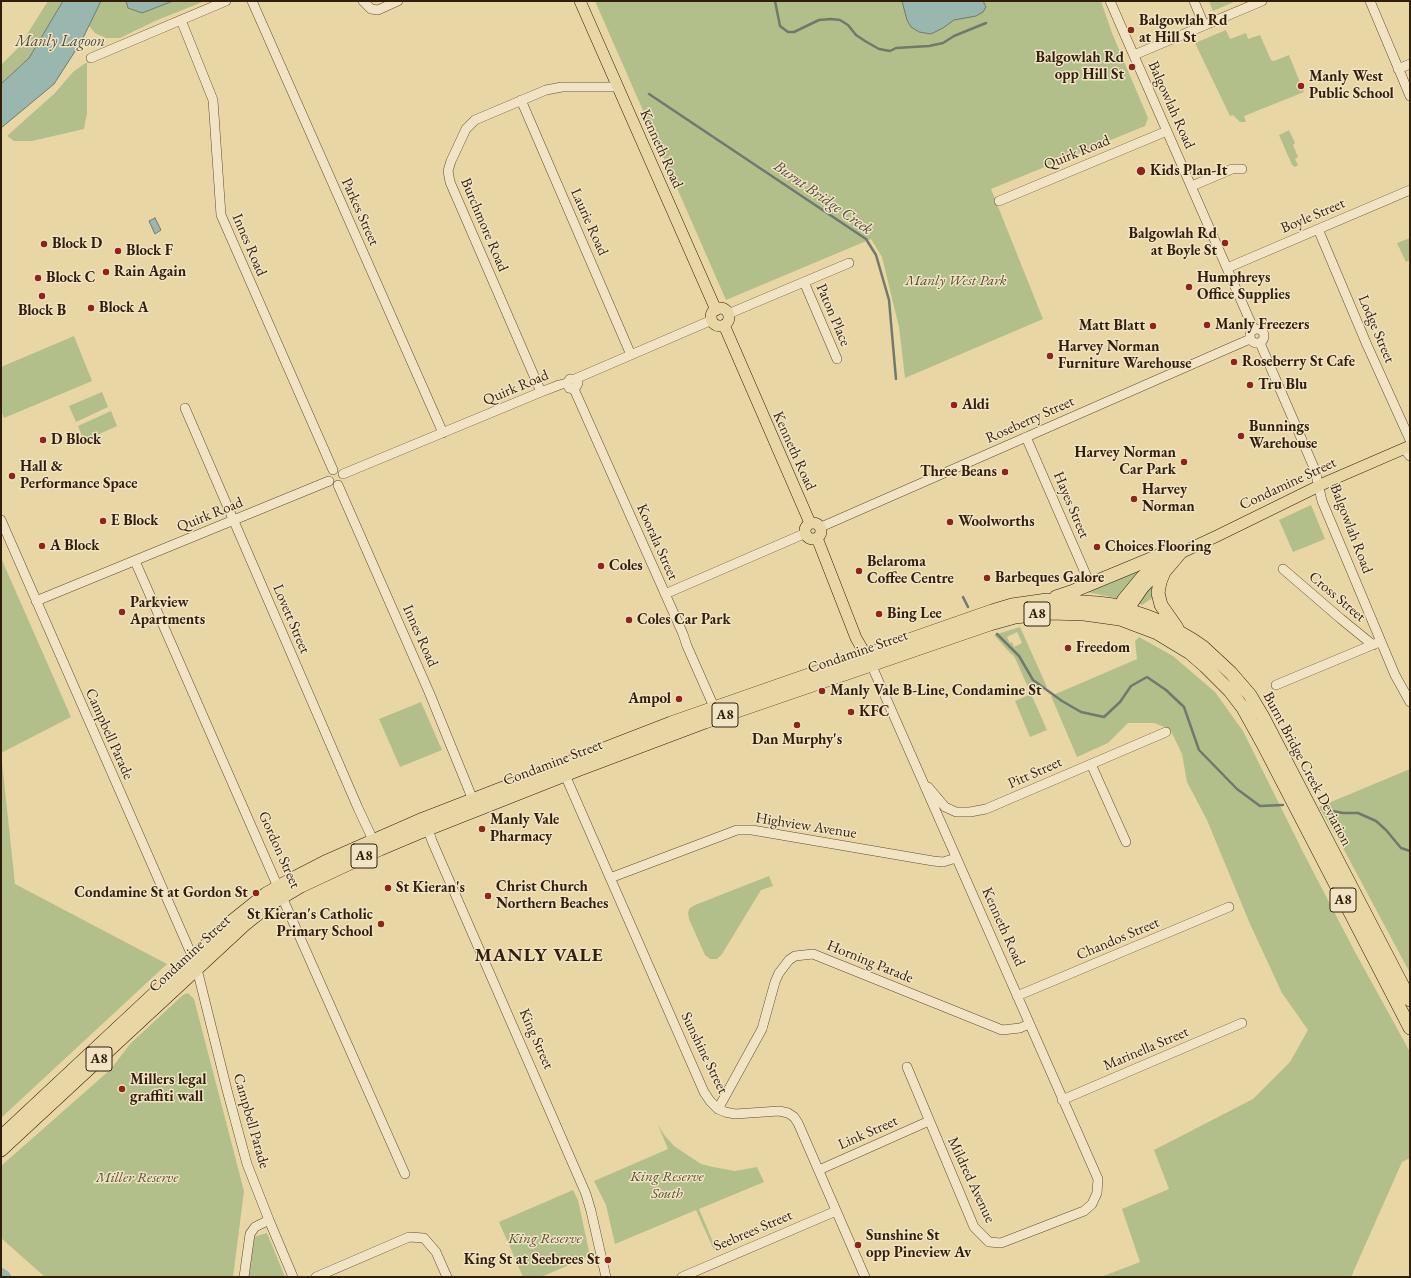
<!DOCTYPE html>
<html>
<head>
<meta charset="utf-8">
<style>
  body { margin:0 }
  #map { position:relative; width:1411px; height:1278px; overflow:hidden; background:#e9d6a5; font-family:"EB Garamond",serif }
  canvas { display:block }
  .frame { position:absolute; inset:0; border:2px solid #311e0b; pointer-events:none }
</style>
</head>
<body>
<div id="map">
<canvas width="1411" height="1278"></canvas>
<div class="frame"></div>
</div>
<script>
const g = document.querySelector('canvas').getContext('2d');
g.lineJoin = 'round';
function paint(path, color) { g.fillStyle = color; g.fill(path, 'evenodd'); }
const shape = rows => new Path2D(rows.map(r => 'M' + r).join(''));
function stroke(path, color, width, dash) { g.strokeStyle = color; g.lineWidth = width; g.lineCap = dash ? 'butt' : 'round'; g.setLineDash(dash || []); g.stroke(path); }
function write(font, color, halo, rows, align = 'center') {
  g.font = font + ' "EB Garamond",serif'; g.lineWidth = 3; g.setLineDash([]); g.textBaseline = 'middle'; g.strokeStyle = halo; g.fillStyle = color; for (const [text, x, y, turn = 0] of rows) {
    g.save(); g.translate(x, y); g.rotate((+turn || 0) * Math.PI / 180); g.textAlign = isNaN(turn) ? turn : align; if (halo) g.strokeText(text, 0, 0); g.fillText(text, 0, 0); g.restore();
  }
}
const green = shape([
  [48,1,63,1,29,58,1,84,1,65,19,47],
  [101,1,126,1,128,8,142,13,173,1,205,1,155,21,120,38,106,38,95,33,89,26],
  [595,1,1101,1,1112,33,1148,118,1145,126,991,189,1043,319,905,378,899,327,882,257,871,239,726,300],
  [1209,1,1236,1,1213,11],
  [1226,30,1230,39,1246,33,1248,39,1260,35,1271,60,1274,61,1289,55,1304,92,1244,116,1246,122,1240,122,1233,115,1230,116,1195,43],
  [87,62,87,113,84,129,32,141,14,141,7,136,55,93,73,72],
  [1289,130,1295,143,1293,145,1298,157,1295,159,1298,165,1295,167,1292,165,1279,135],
  [1410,238,1410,260,1406,262,1397,243],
  [74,336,92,381,4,418,1,411,1,367],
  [102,392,108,407,76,422,69,406],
  [111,411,117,426,84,441,78,426],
  [1311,505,1325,539,1293,552,1279,520],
  [1,558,71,717,1,753,15,884,167,964,1,1118],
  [1145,565,1119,599,1102,595,1086,592],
  [1153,584,1154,597,1142,605,1139,603,1141,598],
  [1020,627,1047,687,1031,694,1047,730,1030,737,1015,701,1031,694,1015,658,1012,654,1011,654,994,635],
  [1017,632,1022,643,1014,647,1012,642,1010,643,1007,637],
  [1139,637,1173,656,1215,692,1243,731,1304,854,1355,952,1410,1052,1410,1158,1402,1162,1351,1277,1101,1277,1140,1262,1122,1209,1169,1189,1154,1150,1253,1099,1290,1062,1308,1030,1282,993,1250,924,1207,820,1187,782,1182,754,1170,729,1154,723,1128,723,1108,743,1077,757,1051,696,1137,659,1135,641],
  [421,702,442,750,400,767,379,719],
  [1410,769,1410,973,1342,846,1319,807],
  [769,876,773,886,761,890,722,954,717,959,710,959,705,955,689,919,688,912,690,908,695,905],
  [188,993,194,999,244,1191,233,1277,45,1277,1,1238,1,1166,111,1069,130,1044,183,995],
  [658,1125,665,1136,674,1146,701,1164,713,1167,735,1171,757,1167,764,1182,699,1209,716,1249,714,1250,696,1210,615,1244,606,1205,594,1181,668,1149],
  [573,1190,578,1200,590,1256,541,1277,523,1277,499,1222],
  [267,1233,285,1277,248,1277,253,1237]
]);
const water = shape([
  [63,1,101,1,81,42,54,84,1,128,1,84,29,58,63,1],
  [126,1,173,1,142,13,128,8,126,1],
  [902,1,983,1,986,7,983,12,976,16,954,20,943,28,931,34,919,32,911,27,907,20,902,1],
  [155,218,161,230,155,234,149,221,155,218]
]);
const stream = shape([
  [775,1,780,26,788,32,794,32,819,20,831,19,840,20,848,25,856,35,865,41,879,49,890,51,896,48,929,46,943,43,954,36,986,23],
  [649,94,866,239,876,255,889,300,896,379],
  [963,597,968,607],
  [997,634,1019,656,1033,680,1062,701,1081,712,1104,717,1120,702,1131,686,1147,677,1166,690,1184,707,1199,750,1237,789,1260,806,1283,805],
  [1327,810,1343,813,1358,813,1376,821,1386,830,1401,848,1410,851]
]);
const river = shape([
  [1,1275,4,1277]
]);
const minor = shape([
  [252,1,443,433],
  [363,1,371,9,378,10,398,1],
  [1110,1,1254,330],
  [1194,1,1204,25],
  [1370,1,1410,96],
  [181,20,213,100,221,215,333,470],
  [1134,55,1262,1],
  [91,58,226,1],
  [1398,69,1410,64],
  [521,100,631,355],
  [1192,186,1232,169,1242,169],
  [999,201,1167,131],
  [1318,229,1367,345,1410,440],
  [1227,268,1410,190],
  [804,282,837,359],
  [728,314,849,263],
  '1250 336a7 7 0 1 1 14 0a7 7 0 1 1-14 0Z',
  [1260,343,1315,470,1322,501,1395,675,1410,702],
  [575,379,578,383,576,387,574,389,569,388,567,383,570,379,575,379,712,320],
  [574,389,683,634,687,646,714,707],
  [541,392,450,182,448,171,451,161,466,129,475,120,546,90,562,87,617,87],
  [185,408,358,808,373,840],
  [1026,437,1090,584],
  [1404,449,1410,456],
  [343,474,541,392,559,385,567,383],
  [338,485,429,692,473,800],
  [1,520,193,958],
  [821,527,1250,339],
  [135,561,278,887],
  [1283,569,1341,619,1373,645],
  [665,594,806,533],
  [36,601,329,481],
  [871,664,1098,1179,1097,1193,1092,1204,1084,1211,1001,1243,989,1242,974,1227,907,1067],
  [1276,685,1377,643],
  [1091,764,1126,842],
  [565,775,704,1092,710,1101,718,1109,725,1112,735,1114,779,1111,788,1113,794,1117,798,1123,865,1277],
  [928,787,945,807,956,812,970,812,986,809,1166,732],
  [428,829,432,841,586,1194,591,1211,606,1277],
  [610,878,737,830,752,830,933,861,943,862,956,858],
  [282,897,405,1174],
  [197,969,227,1090,247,1164,269,1220,293,1277],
  [1017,996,1229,907],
  [1062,1100,1242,1023],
  [718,1109,762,1029,775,982,779,973,789,960,795,956,813,954,1002,1030,1020,1028,1029,1024],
  [819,1170,929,1121],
  [244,1277,250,1234,255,1227,269,1220],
  [316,1277,409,1237,424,1238,436,1252,447,1277],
  [682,1277,836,1211]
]);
const major = shape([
  [580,1,716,310],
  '711 317a9 9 0 1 1 18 0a9 9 0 1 1-18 0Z',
  [724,325,810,523],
  '805 531a8 8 0 1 1 16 0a8 8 0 1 1-16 0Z',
  [817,538,856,638,870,662],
  [1119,607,1123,599,1142,576,1159,563,1217,536,1329,481,1410,446],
  [1128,610,1143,588,1164,566]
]);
const highway = shape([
  [1056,597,1071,592,1170,551,1180,553,1164,572,1160,582,1158,593,1161,605,1177,628],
  [1,1137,231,922,266,894,292,879,325,862,423,819,671,723,992,611,1012,605,1047,600,1098,603,1113,605,1149,617,1164,623,1193,640,1203,647,1231,673,1250,695,1263,717,1410,1000],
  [1,1150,244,925,269,905,301,886,380,849,418,833,580,769,705,722,990,624,1015,617,1051,613,1084,614,1120,619,1157,633,1190,653,1205,666,1230,691,1243,708,1263,744,1410,1028]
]);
const markers = [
  [1131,30,4,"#8f2418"],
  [1132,67,4,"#8f2418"],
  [1301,86,4,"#8f2418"],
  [1141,171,5,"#8f2418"],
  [1225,243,4,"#8f2418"],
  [44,244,4,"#8f2418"],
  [118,251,4,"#8f2418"],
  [106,272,4,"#8f2418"],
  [38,278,4,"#8f2418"],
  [1189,287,4,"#8f2418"],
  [42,296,4,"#8f2418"],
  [91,308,4,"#8f2418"],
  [1207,325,4,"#8f2418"],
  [1153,326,4,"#8f2418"],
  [1050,356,4,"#8f2418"],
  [1234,362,4,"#8f2418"],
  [1250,385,4,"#8f2418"],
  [954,405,4,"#8f2418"],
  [1241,436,4,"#8f2418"],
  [43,440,4,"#8f2418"],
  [1184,462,4,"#8f2418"],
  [1005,472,4,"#8f2418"],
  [12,476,4,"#8f2418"],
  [1134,499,4,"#8f2418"],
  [103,521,4,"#8f2418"],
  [950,522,4,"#8f2418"],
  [42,546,4,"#8f2418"],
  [1097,547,4,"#8f2418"],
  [601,566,4,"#8f2418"],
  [859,571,4,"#8f2418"],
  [987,578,4,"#8f2418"],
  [122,612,4,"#8f2418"],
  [879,614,4,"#8f2418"],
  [629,620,4,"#8f2418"],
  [1068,648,4,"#8f2418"],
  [822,691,4,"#8f2418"],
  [679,699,4,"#8f2418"],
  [851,712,4,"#8f2418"],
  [797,725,4,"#8f2418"],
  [482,829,4,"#8f2418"],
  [388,888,4,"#8f2418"],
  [256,893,4,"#8f2418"],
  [488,896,4,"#8f2418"],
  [381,924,4,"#8f2418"],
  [122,1089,4,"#8f2418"],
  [858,1245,4,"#8f2418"],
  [608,1260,4,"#8f2418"]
];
const shields = [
  [1037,614,26],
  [725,715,26],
  [364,856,26],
  [1343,900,26],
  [99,1059,26]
];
const shieldNames = [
  ["A8",1037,614],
  ["A8",725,715],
  ["A8",364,856],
  ["A8",1343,900],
  ["A8",99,1059]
];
const poiNames = [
  ["Balgowlah Rd",1139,21],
  ["at Hill St",1139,38],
  ["Balgowlah Rd",1124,58,"right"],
  ["opp Hill St",1124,75,"right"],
  ["Manly West",1309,77],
  ["Public School",1309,94],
  ["Kids Plan-It",1150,171],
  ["Balgowlah Rd",1217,234,"right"],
  ["at Boyle St",1217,251,"right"],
  ["Block D",52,244],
  ["Block F",126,251],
  ["Rain Again",114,272],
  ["Block C",46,278],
  ["Humphreys",1197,278],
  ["Office Supplies",1197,295],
  ["Block A",99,308],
  ["Block B",42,311,"center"],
  ["Manly Freezers",1215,325],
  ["Matt Blatt",1145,326,"right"],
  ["Harvey Norman",1058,347],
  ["Furniture Warehouse",1058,364],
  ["Roseberry St Cafe",1242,362],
  ["Tru Blu",1258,385],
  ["Aldi",962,405],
  ["Bunnings",1249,427],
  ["Warehouse",1249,444],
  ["D Block",51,440],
  ["Harvey Norman",1176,453,"right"],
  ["Car Park",1176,470,"right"],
  ["Hall &",20,467],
  ["Performance Space",20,484],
  ["Three Beans",997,472,"right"],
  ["Harvey",1142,490],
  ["Norman",1142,507],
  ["E Block",111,521],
  ["Woolworths",958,522],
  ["A Block",50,546],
  ["Choices Flooring",1105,547],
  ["Belaroma",867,562],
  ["Coffee Centre",867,579],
  ["Coles",609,566],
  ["Barbeques Galore",995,578],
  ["Parkview",130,603],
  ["Apartments",130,620],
  ["Bing Lee",887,614],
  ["Coles Car Park",637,620],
  ["Freedom",1076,648],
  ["Manly Vale B-Line, Condamine St",830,691],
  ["Ampol",671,699,"right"],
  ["KFC",859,712],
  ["Dan Murphy's",797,740,"center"],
  ["Manly Vale",490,820],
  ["Pharmacy",490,837],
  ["Christ Church",496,887],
  ["Northern Beaches",496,904],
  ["St Kieran's",396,888],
  ["Condamine St at Gordon St",248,893,"right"],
  ["St Kieran's Catholic",373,915,"right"],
  ["Primary School",373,932,"right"],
  ["Millers legal",130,1080],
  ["graffiti wall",130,1097],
  ["Sunshine St",866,1236],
  ["opp Pineview Av",866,1253],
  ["King St at Seebrees St",600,1260,"right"]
];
const streetNames = [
  ["Balgowlah Road",1171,105,66],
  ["Kenneth Road",661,149,66],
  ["Quirk Road",1077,153,-22],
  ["Parkes Street",360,212,66],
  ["Boyle Street",1313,216,-23],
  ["Laurie Road",589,222,66],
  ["Burchmore Road",484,225,67],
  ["Innes Road",249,245,67],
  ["Paton Place",833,315,67],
  ["Lodge Street",1376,329,67],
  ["Quirk Road",516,388,-23],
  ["Roseberry Street",1030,420,-24],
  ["Kenneth Road",794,451,66],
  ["Condamine Street",1288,484,-25],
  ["Hayes Street",1071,505,67],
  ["Quirk Road",210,515,-22],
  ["Balgowlah Road",1351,529,69],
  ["Koorala Street",657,542,66],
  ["Cross Street",1337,597,40],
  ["Lovett Street",291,619,67],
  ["Innes Road",420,636,66],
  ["Condamine Street",858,652,-19],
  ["Campbell Parade",109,734,66],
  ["Condamine Street",553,763,-21],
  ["Burnt Bridge Creek Deviation",1307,769,62],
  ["Pitt Street",1035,773,-24],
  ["Highview Avenue",806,826,9],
  ["Gordon Street",279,850,66],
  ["Kenneth Road",1003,927,66],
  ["Chandos Street",1118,939,-23],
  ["Condamine Street",190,954,-43],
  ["Horning Parade",870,962,22],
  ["King Street",536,1039,66],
  ["Marinella Street",1146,1049,-23],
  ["Sunshine Street",704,1053,64],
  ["Campbell Parade",251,1121,74],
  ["Link Street",868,1133,-24],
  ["Mildred Avenue",971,1180,65],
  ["Seebrees Street",753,1231,-23]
];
const parkNames = [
  ["Manly West Park",956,281],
  ["King Reserve",667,1177],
  ["South",667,1194],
  ["Miller Reserve",137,1178],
  ["King Reserve",545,1239]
];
const waterNames = [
  ["Manly Lagoon",60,42],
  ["Burnt Bridge Creek",823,198,35]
];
const districtNames = [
  ["MANLY VALE",539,956]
];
paint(green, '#b2bf8a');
paint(water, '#99b7af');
stroke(water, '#6f7a6d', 1);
stroke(stream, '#6f7a6d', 2.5);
stroke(river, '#99b7af', 14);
stroke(minor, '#5f4c32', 10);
stroke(major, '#311e0b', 12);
stroke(highway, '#311e0b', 14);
stroke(minor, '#f1e4c4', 9);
stroke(major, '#e9d6a5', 11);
stroke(highway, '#e9d6a5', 13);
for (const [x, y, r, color] of markers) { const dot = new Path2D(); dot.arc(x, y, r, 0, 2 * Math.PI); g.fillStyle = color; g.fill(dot); stroke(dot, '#f1e4c4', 1.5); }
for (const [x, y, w] of shields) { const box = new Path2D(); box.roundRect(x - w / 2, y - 12, w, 24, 3); g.fillStyle = '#f1e4c4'; g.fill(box); stroke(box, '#311e0b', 1); }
write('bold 14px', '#311e0b', null, shieldNames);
write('bold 15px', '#311e0b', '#f1e4c4', poiNames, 'left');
write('15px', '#311e0b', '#f1e4c4', streetNames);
write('italic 15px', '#584e31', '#f1e4c4', parkNames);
write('italic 16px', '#504c3c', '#f1e4c4', waterNames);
g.letterSpacing = '1px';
write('bold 19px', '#311e0b', '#f1e4c4', districtNames);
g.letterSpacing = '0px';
</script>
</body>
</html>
